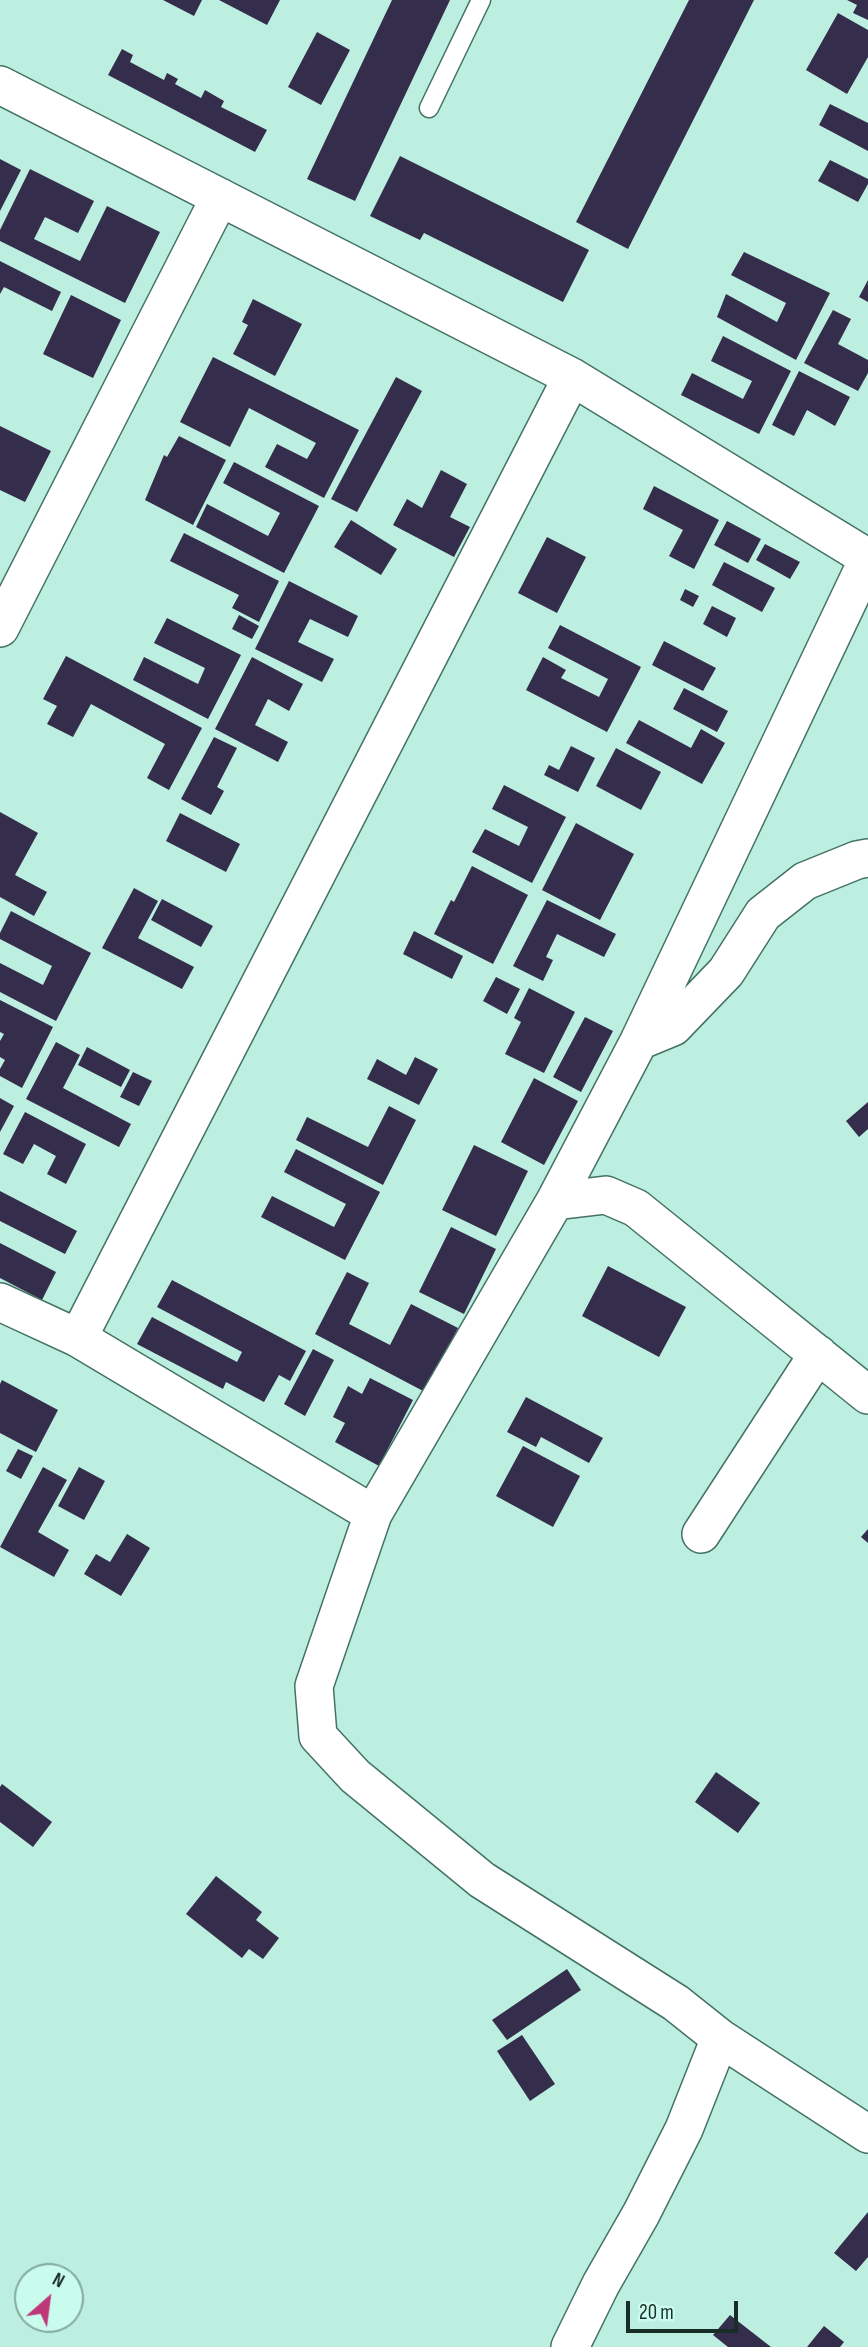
<!DOCTYPE html>
<html>
<head>
<meta charset="utf-8">
<style>
  body { margin:0 }
  #map { position:relative; width:868px; height:2347px; overflow:hidden; background:#bdefe0; font-family:"Sofia Sans Condensed",sans-serif }
  canvas { display:block }
  .north { position:absolute; left:14px; top:2263px; width:70px; height:70px; box-sizing:border-box; background:#cafced; border:2px solid #83a99e; border-radius:50%; rotate:28deg; font-size:19px; font-weight:700; line-height:28px; text-align:center; color:#192d27 }
  .north::after { content:''; display:block; margin:auto; width:24px; height:32px; background:#be3879; clip-path:polygon(50% 0,100% 100%,50% 72%,0 100%) }
  .scale { position:absolute; left:626px; top:2301px; width:112px; height:32px; box-sizing:border-box; border:4px solid #192d27; border-top:0; padding-left:9px; font-size:21px; line-height:24px; white-space:nowrap; color:#192d27; -webkit-text-stroke:5px #cafced; paint-order:stroke }
</style>
</head>
<body>
<div id="map">
<canvas width="868" height="2347"></canvas>
<div class="north">N</div>
<div class="scale">20 m</div>
</div>
<script>
const g = document.querySelector('canvas').getContext('2d');
g.lineJoin = 'round';
function paint(path, color) { g.fillStyle = color; g.fill(path, 'evenodd'); }
const shape = rows => new Path2D(rows.map(r => 'M' + r).join(''));
function stroke(path, color, width, dash) { g.strokeStyle = color; g.lineWidth = width; g.lineCap = dash ? 'butt' : 'round'; g.setLineDash(dash || []); g.stroke(path); }
const building = shape([
  [163,0,202,0,194,16],
  [219,0,280,0,267,25],
  [392,0,450,0,355,201,307,179],
  [689,0,754,0,628,249,576,222],
  [847,0,868,0,868,20,853,13,857,5],
  [838,13,868,30,868,57,847,94,806,70],
  [317,32,350,50,321,105,288,87],
  [122,49,133,55,130,62,164,80,167,73,178,79,175,84,201,98,205,90,224,101,221,107,267,130,255,152,108,75],
  [830,104,868,123,868,151,819,125],
  [400,156,589,250,563,302,424,233,420,240,370,216],
  [0,159,21,170,0,211],
  [830,160,868,179,868,184,858,202,818,181],
  [30,169,94,201,78,233,45,217,34,239,80,261,107,206,160,232,125,303,0,241,0,230],
  [744,252,830,293,796,360,717,317,726,294,777,322,786,303,731,275],
  [0,261,61,292,52,311,4,287,0,294],
  [868,280,868,302,859,297],
  [71,295,121,320,93,378,43,354],
  [253,299,302,324,275,376,233,354,248,325,242,322],
  [833,310,851,319,838,344,868,360,868,373,858,391,804,363],
  [723,336,791,371,759,434,681,395,692,373,743,399,752,381,711,361],
  [213,357,359,430,324,498,265,467,277,444,307,459,316,443,249,408,230,447,180,422],
  [799,371,850,397,835,426,807,410,794,436,772,425],
  [396,377,422,391,357,512,331,499],
  [0,426,51,451,25,502,0,490],
  [179,436,226,460,193,525,145,500,164,455,167,457],
  [234,462,319,506,284,573,196,527,207,504,268,536,280,513,223,483],
  [441,470,467,484,450,517,470,527,454,557,393,525,407,499,422,508],
  [654,486,719,520,694,569,669,556,683,530,643,509],
  [351,520,397,549,381,575,334,547],
  [727,521,761,539,748,563,714,545],
  [184,533,279,581,259,622,232,608,239,595,170,561],
  [547,537,586,557,557,613,518,593],
  [765,544,800,562,790,579,756,560],
  [724,562,775,588,762,612,712,585],
  [289,581,358,616,348,637,310,619,298,642,334,659,322,682,255,649],
  [685,589,699,596,693,607,680,600],
  [712,606,736,618,727,637,703,624],
  [239,615,259,626,252,639,232,629],
  [167,618,241,655,208,719,133,680,144,657,198,684,205,668,154,643],
  [560,625,641,667,607,732,526,690,543,657,566,670,561,678,599,697,608,679,548,648],
  [664,641,716,668,703,691,652,665],
  [66,656,202,728,169,790,147,778,165,744,91,704,73,737,47,724,57,706,43,699],
  [252,657,303,684,289,711,268,699,255,725,288,742,278,762,215,729],
  [684,688,728,711,717,732,673,709],
  [639,720,691,748,701,729,725,743,702,784,626,743],
  [214,737,237,748,217,787,224,791,211,815,181,799],
  [571,746,595,758,578,792,544,775,549,765,559,770],
  [616,748,661,772,641,810,596,786],
  [504,785,566,817,532,883,472,852,485,829,519,846,528,827,492,809],
  [0,812,38,833,15,875,47,892,34,916,0,897],
  [180,813,240,844,226,872,166,841],
  [576,823,634,854,600,920,542,890],
  [472,866,528,895,493,964,434,934,451,900,454,902],
  [134,888,158,901,138,938,194,967,182,989,102,948],
  [162,899,213,926,201,947,151,920],
  [547,900,616,934,604,957,557,934,546,957,553,960,543,981,513,966],
  [11,911,91,953,56,1021,0,992,0,963,43,985,52,966,0,939,0,933],
  [414,931,463,956,452,979,403,954],
  [496,977,520,989,507,1014,483,1001],
  [529,988,575,1012,544,1073,505,1054,521,1022,514,1018],
  [0,1000,53,1027,22,1088,0,1076,0,1069,5,1060,0,1057,0,1041,4,1034,0,1032],
  [585,1017,613,1031,581,1092,553,1077],
  [56,1042,80,1055,63,1088,131,1124,119,1147,26,1099],
  [87,1047,130,1070,121,1087,78,1065],
  [415,1057,438,1069,419,1105,367,1079,377,1059,406,1075],
  [133,1072,152,1081,139,1106,120,1097],
  [534,1078,578,1101,544,1165,501,1142],
  [0,1098,14,1106,0,1132],
  [868,1102,868,1129,859,1137,846,1121],
  [389,1106,416,1120,383,1185,296,1140,307,1117,368,1147],
  [25,1112,86,1144,66,1184,47,1174,56,1156,34,1144,23,1164,3,1154],
  [474,1145,528,1171,496,1236,442,1210],
  [296,1149,380,1192,345,1260,261,1217,272,1196,334,1227,346,1204,284,1172],
  [0,1191,77,1231,65,1254,0,1221],
  [451,1227,496,1249,464,1314,419,1292],
  [0,1243,56,1272,42,1300,0,1278],
  [608,1266,686,1307,659,1357,582,1316],
  [347,1272,369,1283,349,1324,390,1345,411,1304,458,1328,425,1392,315,1334],
  [172,1280,306,1351,290,1381,279,1375,264,1402,226,1382,223,1389,137,1344,152,1317,237,1362,242,1352,157,1307],
  [313,1349,334,1360,305,1416,284,1404],
  [370,1378,413,1400,379,1466,335,1442,345,1423,333,1417,348,1386,362,1394],
  [2,1380,58,1410,36,1452,0,1433,0,1384],
  [526,1397,603,1438,589,1463,541,1437,536,1447,507,1432],
  [523,1446,580,1476,553,1527,496,1496],
  [18,1449,33,1456,21,1479,6,1471],
  [43,1467,67,1480,38,1532,69,1550,54,1577,0,1547],
  [79,1467,105,1481,84,1520,58,1506],
  [868,1529,868,1543,861,1537],
  [127,1534,150,1548,121,1596,84,1574,96,1554,110,1562],
  [716,1772,760,1803,738,1833,695,1802],
  [2,1784,52,1822,33,1847,0,1822,0,1787],
  [216,1876,262,1912,256,1920,279,1938,263,1959,249,1949,242,1958,186,1914],
  [567,1969,581,1990,507,2040,492,2020],
  [522,2035,555,2084,530,2101,497,2051],
  [868,2212,868,2257,856,2271,834,2253],
  [730,2315,771,2347,728,2347,713,2335],
  [824,2326,844,2342,840,2347,807,2347]
]);
const service = shape([
  [429,108,481,0]
]);
const minor = shape([
  [0,85,572,377,868,558],
  [868,559,639,1041,555,1201,373,1514,314,1686,318,1736,355,1776,482,1880,676,2003,720,2038,868,2134],
  [0,628,220,197],
  [639,1041,673,1027,726,972,763,914,805,881,857,860,868,858],
  [555,1201,606,1195,636,1208,868,1395],
  [0,1302,78,1338,373,1514],
  [78,1338,572,377],
  [701,1534,818,1354],
  [570,2347,601,2284,641,2214,684,2129,720,2038]
]);
paint(building, '#352d4c');
stroke(service, '#447265', 21);
stroke(minor, '#447265', 40);
stroke(service, '#fff', 18);
stroke(minor, '#fff', 37);
</script>
</body>
</html>
